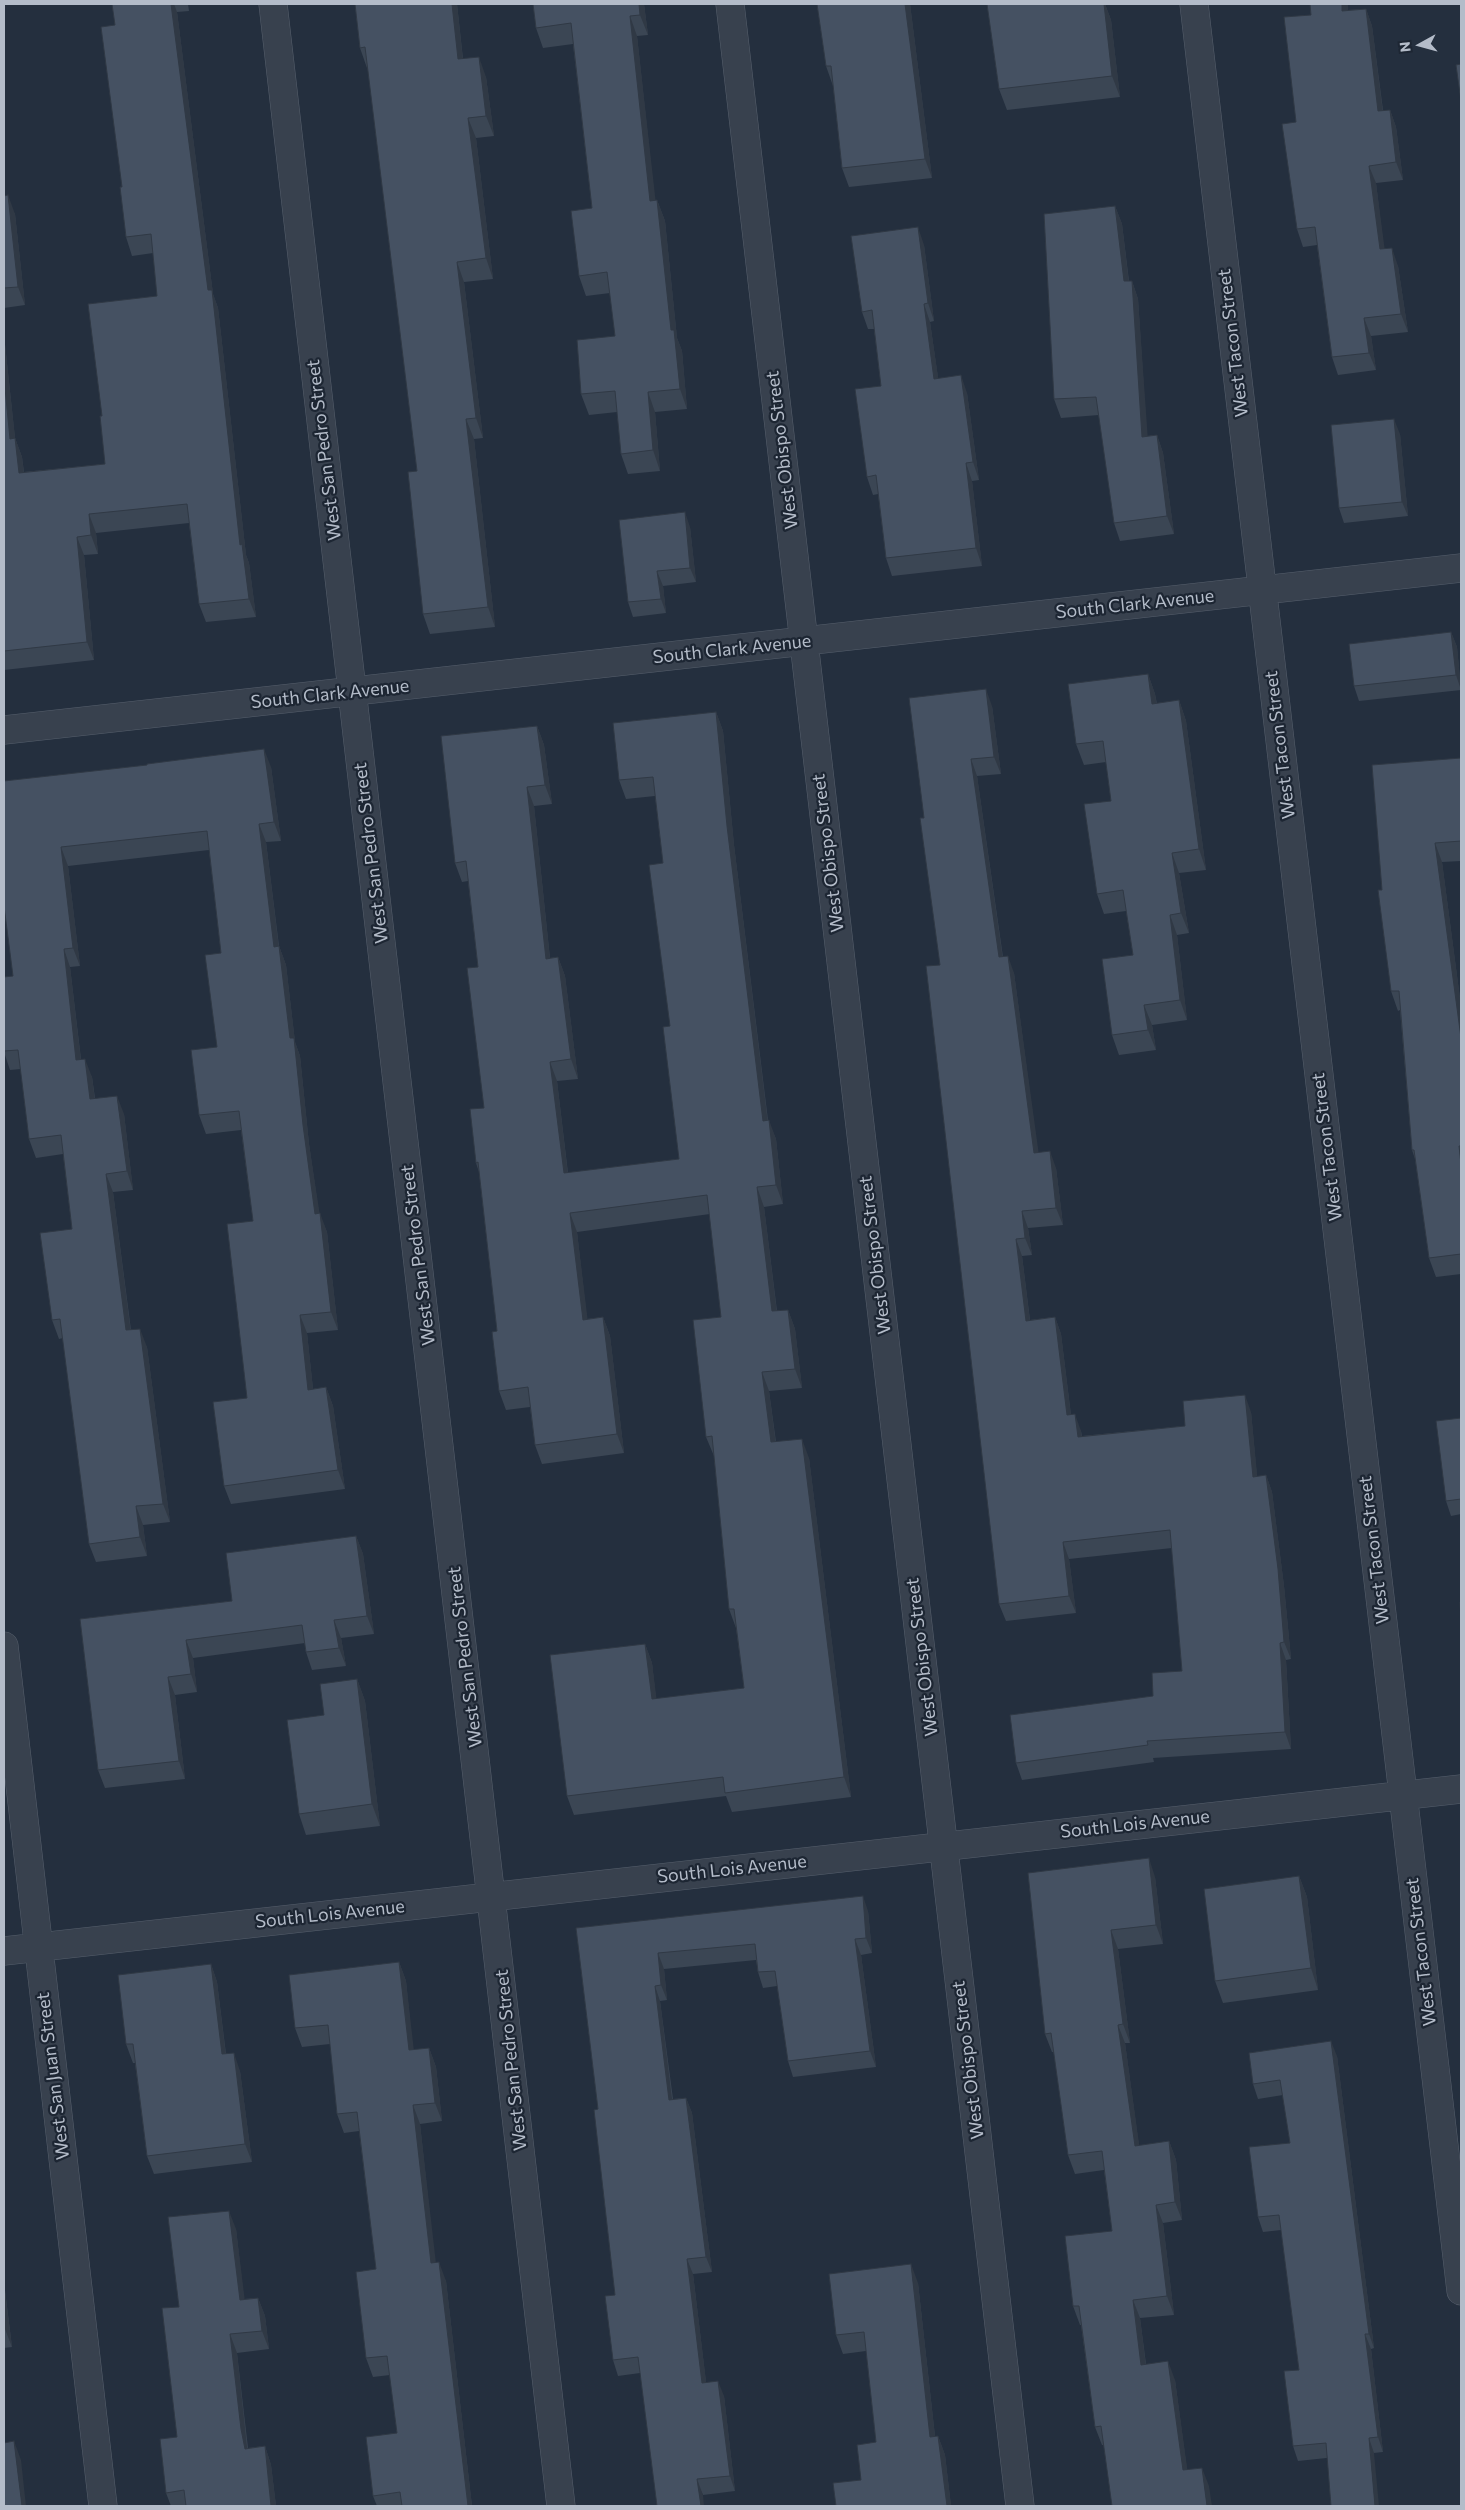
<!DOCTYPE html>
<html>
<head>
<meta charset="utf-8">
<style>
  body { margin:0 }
  #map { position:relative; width:1465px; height:2510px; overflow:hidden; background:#242f3e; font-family:Commissioner,sans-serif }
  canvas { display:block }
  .frame { position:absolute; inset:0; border:5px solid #b4bcc9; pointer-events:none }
  .north { position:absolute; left:1395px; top:20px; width:50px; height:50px; -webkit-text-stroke:4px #1d2633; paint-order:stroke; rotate:263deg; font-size:14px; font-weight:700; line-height:20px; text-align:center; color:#b4bcc9 }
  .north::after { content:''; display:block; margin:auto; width:18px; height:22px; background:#b4bcc9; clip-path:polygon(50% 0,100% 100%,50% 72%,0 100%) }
</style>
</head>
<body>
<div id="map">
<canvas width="1465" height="2510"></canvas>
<div class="frame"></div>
<div class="north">N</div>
</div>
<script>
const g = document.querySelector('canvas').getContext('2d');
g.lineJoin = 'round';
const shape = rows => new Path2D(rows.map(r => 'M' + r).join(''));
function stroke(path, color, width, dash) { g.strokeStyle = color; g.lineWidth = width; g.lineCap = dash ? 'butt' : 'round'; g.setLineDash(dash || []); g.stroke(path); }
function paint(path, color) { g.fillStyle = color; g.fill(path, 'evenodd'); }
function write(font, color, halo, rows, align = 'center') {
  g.font = font + ' Commissioner,sans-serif'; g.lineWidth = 4.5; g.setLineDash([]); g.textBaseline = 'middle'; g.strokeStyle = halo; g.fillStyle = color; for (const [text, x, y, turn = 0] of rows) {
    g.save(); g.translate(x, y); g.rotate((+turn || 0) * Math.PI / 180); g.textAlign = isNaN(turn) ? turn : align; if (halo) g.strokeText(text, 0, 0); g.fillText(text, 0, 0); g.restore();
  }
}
const minor = shape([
  [273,4,561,2506],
  [730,4,1020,2506],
  [1194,4,1461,2291],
  [4,730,1461,568],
  [4,1646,103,2506],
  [4,1951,1461,1789]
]);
const wall = shape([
  [112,4,188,4,189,11,177,12,213,294,218,308,246,555,249,563,256,617,206,622,199,604,189,523,96,533,98,554,84,555,94,660,4,670,4,335,15,438,22,457,24,472,105,464,102,416,157,296,153,253,132,256,126,237,122,187,115,25],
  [355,4,457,4,463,59,486,77,494,136,476,138,493,279,464,282,483,438,474,439,495,627,430,634,423,614,417,471,368,68,367,68,360,48],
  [533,4,644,4,648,35,637,36,655,201,657,200,665,221,677,338,682,351,687,409,655,412,660,471,628,474,621,454,617,412,589,415,581,394,615,336,610,293,586,296,579,276,592,208,573,44,543,48,536,28],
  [817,4,910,4,932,178,849,187,842,168,833,86,826,66],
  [987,4,1105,4,1111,20,1120,97,1007,110,999,89],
  [1310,4,1348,4,1348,10,1366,9,1372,26,1383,110,1390,110,1396,127,1403,180,1376,183,1384,249,1398,266,1408,332,1371,336,1376,370,1338,375,1332,357,1317,245,1303,247,1297,229,1296,122,1311,15],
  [4,196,15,214,25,305,4,308],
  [1115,206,1122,224,1129,281,1132,281,1138,299,1147,436,1157,435,1163,453,1174,534,1120,541,1114,523,1099,415,1061,418,1054,399],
  [924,245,934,321,930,322,938,378,967,393,979,480,972,481,982,566,892,576,886,558,878,494,873,495,867,477,881,386,874,329,868,329,862,312],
  [1400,434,1408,516,1344,523,1339,508],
  [690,527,696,582,663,586,666,613,633,617,628,602],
  [1451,632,1457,647,1461,690,1359,701,1354,686],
  [1148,674,1155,694,1157,704,1179,700,1186,721,1206,870,1179,873,1189,933,1177,935,1187,1020,1152,1025,1156,1050,1119,1055,1112,1035,1133,955,1126,911,1104,914,1097,894,1111,801,1106,762,1084,765,1076,744],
  [992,706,1001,774,977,776,1003,957,1014,973,1038,1153,1056,1168,1063,1225,1028,1228,1032,1255,1022,1256,1030,1320,1055,1317,1061,1334,1071,1415,1081,1431,1082,1436,1185,1426,1251,1412,1257,1477,1266,1475,1272,1492,1284,1586,1291,1659,1286,1660,1291,1749,1153,1758,1154,1762,1022,1780,1016,1763,1153,1696,1182,1671,1172,1548,1069,1559,1076,1613,1006,1621,999,1604,940,965,924,818],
  [716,712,723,731,734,845,768,1120,776,1139,783,1204,764,1207,777,1311,788,1310,795,1329,802,1388,769,1391,776,1442,809,1458,851,1797,732,1812,726,1796,574,1815,567,1796,645,1644,652,1663,656,1699,744,1688,736,1628,729,1609,714,1456,706,1437,721,1317,710,1214,577,1232,587,1319,603,1317,610,1336,624,1453,542,1464,535,1445,530,1407,506,1410,499,1391,497,1331,479,1172,476,1163,484,1108,478,967,468,881,462,882,455,863,537,726,544,745,552,804,534,806,550,958,558,957,565,976,578,1079,557,1081,568,1173,679,1159,670,1026,663,863,655,796,626,799,619,780],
  [1461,758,1461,861,1442,862,1461,1006,1461,1274,1436,1277,1429,1258,1415,1159,1412,1150,1400,1010,1398,1011,1391,991,1382,890],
  [271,767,281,841,266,842,279,946,286,965,295,1042,300,1056,309,1144,319,1213,327,1232,338,1330,307,1333,313,1389,326,1387,333,1406,345,1489,231,1504,224,1486,247,1398,253,1221,241,1130,206,1134,199,1115,217,1047,221,953,209,850,68,866,80,966,70,967,81,1059,92,1077,95,1098,124,1114,133,1190,113,1192,131,1330,147,1347,170,1522,143,1525,147,1556,96,1562,89,1544,63,1338,59,1339,52,1320,72,1229,63,1154,36,1158,29,1139,21,1069,10,1070,4,1052,13,976,4,781],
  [1461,1418,1461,1514,1451,1516,1446,1501],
  [356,1536,363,1554,374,1634,341,1638,346,1666,312,1670,306,1652,305,1643,193,1658,197,1692,175,1695,185,1779,105,1788,98,1770,80,1619,232,1601],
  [357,1679,365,1701,380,1826,306,1835,299,1814],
  [1028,1873,1155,1877,1163,1944,1118,1949,1130,2043,1125,2043,1139,2146,1169,2141,1176,2160,1182,2220,1163,2223,1174,2315,1140,2318,1146,2364,1175,2380,1187,2470,1209,2486,1103,2445,1102,2445,1095,2427,1081,2325,1080,2325,1073,2306,1112,2231,1104,2170,1075,2174,1068,2155,1054,2052,1052,2052,1045,2034],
  [1299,1876,1307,1897,1318,1990,1223,2003,1215,1981],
  [868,1911,872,1953,861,1955,876,2067,793,2077,788,2061,777,1986,763,1988,758,1972,756,1960,664,1969,667,2000,660,2001,673,2099,686,2098,692,2113,712,2272,693,2274,706,2382,724,2396,735,2491,703,2495,640,2373,618,2376,613,2360,615,2295,598,2109,576,1928],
  [399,1962,406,1981,413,2050,429,2048,436,2067,442,2121,420,2124,435,2262,446,2281,472,2506,377,2506,373,2496,397,2433,390,2375,373,2377,366,2358,376,2269,359,2131,344,2133,337,2114,330,2044,302,2047,295,2028],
  [211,1964,217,1982,226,2054,240,2071,252,2162,154,2174,147,2156,135,2063,133,2063,126,2044],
  [1337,2056,1374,2348,1371,2349,1383,2452,1298,2461,1293,2446,1299,2370,1281,2230,1263,2232,1258,2217,1290,2143,1283,2095,1258,2099,1253,2084],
  [236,2229,244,2299,258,2298,265,2316,269,2349,237,2353,248,2448,265,2446,271,2465,276,2506,171,2506,166,2493,177,2437,179,2307],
  [4,2282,12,2347,4,2348],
  [918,2283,935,2436,938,2436,945,2455,951,2506,836,2506,861,2480,876,2442,866,2351,843,2354,836,2335]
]);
const shadedWall = shape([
  [171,4,174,4,177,12,213,294,218,308,246,555,249,563,256,617,249,599,240,545],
  [452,4,457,4,465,80,458,59],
  [639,4,644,4,648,35,640,15],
  [905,4,910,4,932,178,925,159],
  [1104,4,1105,4,1111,20,1120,97,1112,76],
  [1342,4,1348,4,1349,29,1342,11],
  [1366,9,1372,26,1385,129,1378,111],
  [630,16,637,36,658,222,650,201],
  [479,57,486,77,494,136,486,116],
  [1390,110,1396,127,1403,180,1396,162],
  [468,118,476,138,493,279,486,258],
  [1369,166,1376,183,1387,267,1380,249],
  [8,195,15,214,25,305,18,287],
  [657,200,665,221,677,338,682,351,687,409,680,389,671,330],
  [1115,206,1122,224,1131,300,1124,281],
  [918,227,924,245,934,321,928,303],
  [1392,248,1398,266,1408,332,1401,314],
  [457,262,464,282,483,438,476,418],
  [1132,281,1138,299,1149,455,1142,437],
  [924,304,930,322,941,397,934,379],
  [1364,318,1371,336,1376,370,1369,353],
  [4,335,17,457,10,439,4,378],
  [961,375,967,393,979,480,973,462],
  [648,392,655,412,660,471,653,450],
  [466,419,474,439,495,627,488,607],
  [1394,419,1400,434,1408,516,1402,502],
  [1157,435,1163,453,1174,534,1167,516],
  [15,438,22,457,26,491,19,473],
  [966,463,972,481,982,566,976,548],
  [685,512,690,527,696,582,690,568],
  [89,514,96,533,98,554,91,535],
  [77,537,84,555,94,660,87,642],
  [657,571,663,586,666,613,661,599],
  [1451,632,1457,647,1461,690,1456,675],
  [1148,674,1155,694,1160,724,1152,704],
  [986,689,992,706,1001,774,994,757],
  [1179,700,1186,721,1206,870,1199,849],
  [716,712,723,731,734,845,770,1140,763,1121,727,826],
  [537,726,544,745,552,804,545,785],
  [264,749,271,767,281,841,274,822],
  [971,759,977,776,1005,974,999,957],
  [527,787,534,806,552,978,546,959],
  [259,824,266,842,281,965,274,947],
  [1435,843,1442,862,1461,1006,1461,1038],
  [61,847,68,866,80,966,73,948],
  [1172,853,1179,873,1189,933,1181,913],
  [1170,915,1177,935,1187,1020,1180,1000],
  [279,946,286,965,295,1042,300,1056,309,1144,322,1229,320,1213,327,1232,338,1330,331,1312,315,1214,290,1038],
  [64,949,70,967,83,1078,76,1060],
  [1008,956,1014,973,1041,1170,1034,1153],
  [558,957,565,976,578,1079,571,1059],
  [1144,1005,1152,1025,1156,1050,1148,1030],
  [85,1059,92,1077,97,1117,90,1099],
  [550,1062,557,1081,570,1192,564,1173],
  [117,1096,124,1114,133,1190,127,1171],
  [769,1120,776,1139,783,1204,776,1185],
  [1050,1151,1056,1168,1063,1225,1056,1208],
  [106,1174,113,1192,133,1349,126,1330],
  [757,1187,764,1207,779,1330,772,1311],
  [1022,1211,1028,1228,1032,1255,1025,1238],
  [570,1213,577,1232,590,1339,583,1320],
  [1016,1239,1022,1256,1032,1338,1026,1321],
  [788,1310,795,1329,802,1388,795,1369],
  [300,1315,307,1333,315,1408,308,1390],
  [603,1317,610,1336,624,1453,617,1434],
  [1055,1317,1061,1334,1073,1432,1067,1415],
  [140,1329,147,1347,170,1522,163,1504],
  [762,1372,769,1391,778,1461,771,1442],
  [326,1387,333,1406,345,1489,338,1470],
  [1245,1395,1251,1412,1259,1494,1253,1477],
  [1075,1414,1081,1431,1084,1454,1078,1437],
  [802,1439,809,1458,851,1797,844,1777],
  [1266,1475,1272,1492,1284,1586,1291,1659,1284,1642],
  [136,1506,143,1525,147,1556,140,1537],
  [356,1536,363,1554,374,1634,367,1616],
  [1063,1542,1069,1559,1076,1613,1069,1596],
  [334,1620,341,1638,346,1666,339,1648],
  [186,1640,193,1658,197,1692,191,1674],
  [1280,1643,1286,1660,1291,1749,1285,1732],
  [645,1644,652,1663,659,1719,652,1699],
  [168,1677,175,1695,185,1779,179,1761],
  [357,1679,365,1701,380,1826,372,1804],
  [1149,1858,1155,1877,1163,1944,1156,1925],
  [1299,1876,1307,1897,1318,1990,1311,1968],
  [863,1896,868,1911,872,1953,866,1938],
  [1111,1930,1118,1949,1130,2043,1123,2024],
  [855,1939,861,1955,876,2067,870,2051],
  [658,1953,664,1969,667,2000,661,1985],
  [399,1962,406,1981,416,2069,409,2050],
  [211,1964,217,1982,228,2073,222,2054],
  [655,1986,660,2001,674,2115,669,2100],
  [1118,2025,1125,2043,1142,2165,1135,2146],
  [1331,2041,1337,2056,1374,2348,1369,2334],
  [429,2048,436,2067,442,2121,435,2103],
  [234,2053,240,2071,252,2162,245,2144],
  [686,2098,692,2113,712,2272,706,2257],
  [413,2105,420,2124,438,2281,431,2263],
  [1169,2141,1176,2160,1182,2220,1175,2202],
  [1156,2205,1163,2223,1174,2315,1167,2296],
  [229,2211,236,2229,247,2318,240,2300],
  [687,2259,693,2274,708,2398,702,2383],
  [439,2262,446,2281,472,2506,468,2506],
  [911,2264,918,2283,937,2455,930,2437],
  [4,2282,4,2284,12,2347,5,2329,4,2316],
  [258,2298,265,2316,269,2349,262,2331],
  [1133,2300,1140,2318,1148,2383,1141,2365],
  [230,2334,237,2353,247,2447,252,2467,245,2449,241,2429],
  [1365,2334,1371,2349,1383,2452,1378,2437],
  [1168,2361,1175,2380,1190,2489,1183,2470],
  [718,2381,724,2396,735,2491,730,2476],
  [938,2436,945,2455,951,2506,947,2506],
  [1369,2438,1374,2453,1379,2506,1375,2506],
  [14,2441,21,2460,26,2506,22,2506],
  [265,2446,271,2465,276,2506,271,2506],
  [1202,2468,1209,2486,1212,2506,1207,2506],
  [697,2479,703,2495,704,2506,701,2506]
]);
const building = shape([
  [112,4,171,4,208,290,212,290,240,545,242,544,249,599,199,604,187,504,89,514,91,535,77,537,87,642,4,651,4,378,10,439,15,438,19,473,105,464,100,416,102,416,88,304,157,296,151,234,126,237,120,187,122,187,101,27,115,25,112,4],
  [355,4,452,4,458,59,479,57,486,116,468,118,486,258,457,262,476,418,466,419,488,607,423,614,408,472,417,471,365,47,360,48,355,4],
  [533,4,639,4,640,15,630,16,650,201,657,200,671,330,674,330,680,389,648,392,653,450,621,454,615,391,581,394,577,340,615,336,607,272,579,276,571,211,592,208,571,23,536,28,533,4],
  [817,4,905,4,925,159,842,168,831,66,826,66,817,4],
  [987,4,1104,4,1112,76,999,89,987,4],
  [1310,4,1342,4,1342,11,1366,9,1378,111,1390,110,1396,162,1369,166,1380,249,1392,248,1401,314,1364,318,1369,353,1332,357,1315,227,1297,229,1282,124,1296,122,1284,17,1311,15,1310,4],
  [1461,64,1461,101,1456,65,1461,64],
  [8,195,18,287,4,288,4,196,8,195],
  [1115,206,1124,281,1132,281,1142,437,1157,435,1167,516,1114,523,1096,397,1054,399,1044,214,1115,206],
  [918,227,928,303,924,304,934,379,961,375,973,462,966,463,976,548,886,558,876,475,867,477,855,389,881,386,872,310,862,312,851,236,918,227],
  [1394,419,1402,502,1339,508,1331,425,1394,419],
  [685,512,690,568,657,571,661,599,628,602,619,520,685,512],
  [1451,632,1456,675,1354,686,1349,644,1451,632],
  [1148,674,1152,704,1179,700,1199,849,1172,853,1181,913,1170,915,1180,1000,1144,1005,1148,1030,1112,1035,1102,959,1133,955,1123,890,1097,894,1084,804,1111,801,1103,741,1076,744,1068,684,1148,674],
  [986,689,994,757,971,759,999,957,1008,956,1034,1153,1050,1151,1056,1208,1022,1211,1025,1238,1016,1239,1026,1321,1055,1317,1067,1415,1075,1414,1078,1437,1185,1426,1183,1401,1245,1395,1253,1477,1266,1475,1278,1569,1284,1642,1280,1643,1285,1732,1147,1741,1148,1745,1016,1763,1010,1715,1153,1696,1152,1673,1182,1671,1170,1530,1063,1542,1069,1596,999,1604,926,966,940,965,920,818,924,818,909,698,986,689],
  [716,712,727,826,763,1121,769,1120,776,1185,757,1187,772,1311,788,1310,795,1369,762,1372,771,1442,802,1439,844,1777,725,1793,723,1777,567,1796,550,1655,645,1644,652,1699,744,1688,734,1609,729,1609,712,1436,706,1437,693,1320,721,1317,707,1195,570,1213,583,1320,603,1317,617,1434,535,1445,528,1387,499,1391,492,1332,497,1331,478,1162,476,1163,470,1109,484,1108,467,968,478,967,466,861,455,863,441,736,537,726,545,785,527,787,546,959,558,957,571,1059,550,1062,564,1173,679,1159,663,1027,670,1026,649,865,663,863,653,777,619,780,613,723,716,712],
  [264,749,274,822,259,824,274,947,279,946,290,1038,294,1038,303,1125,315,1214,320,1213,331,1312,300,1315,308,1390,326,1387,338,1470,224,1486,213,1402,247,1398,227,1224,253,1221,239,1111,199,1115,191,1050,217,1047,205,955,221,953,207,831,61,847,73,948,64,949,76,1060,85,1059,90,1099,117,1096,127,1171,106,1174,126,1330,140,1329,163,1504,136,1506,140,1537,89,1544,60,1319,52,1320,40,1233,72,1229,61,1135,29,1139,18,1050,4,1051,4,977,13,976,4,906,4,781,147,765,147,764,264,749],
  [1461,758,1461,841,1435,843,1461,1038,1461,1146,1459,1146,1461,1164,1461,1254,1429,1258,1414,1150,1412,1150,1399,991,1391,991,1378,890,1382,890,1372,765,1461,758],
  [1461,1418,1461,1499,1446,1501,1436,1421,1461,1418],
  [356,1536,367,1616,334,1620,339,1648,306,1652,302,1625,186,1640,191,1674,168,1677,179,1761,98,1770,80,1619,232,1601,226,1553,356,1536],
  [1461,1601,1461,1620,1460,1602,1461,1601],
  [357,1679,372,1804,299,1814,287,1720,324,1715,320,1684,357,1679],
  [1149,1858,1156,1925,1111,1930,1123,2024,1118,2025,1135,2146,1169,2141,1175,2202,1156,2205,1167,2296,1133,2300,1141,2365,1168,2361,1183,2470,1202,2468,1207,2506,1112,2506,1101,2426,1095,2427,1079,2306,1073,2306,1065,2236,1112,2231,1102,2151,1068,2155,1051,2033,1045,2034,1028,1873,1149,1858],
  [1299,1876,1311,1968,1215,1981,1204,1889,1299,1876],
  [863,1896,866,1938,855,1939,870,2051,788,2061,775,1971,758,1972,755,1944,658,1953,661,1985,655,1986,669,2100,686,2098,706,2257,687,2259,702,2383,718,2381,730,2476,697,2479,701,2506,657,2506,638,2357,613,2360,605,2296,615,2295,594,2110,598,2109,576,1928,863,1896],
  [399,1962,409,2050,429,2048,435,2103,413,2105,431,2263,439,2262,468,2506,402,2506,400,2492,373,2496,366,2437,397,2433,387,2356,366,2358,356,2272,376,2269,357,2112,337,2114,328,2025,295,2028,289,1975,399,1962],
  [211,1964,222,2054,234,2053,245,2144,147,2156,133,2044,126,2044,118,1975,211,1964],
  [1331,2041,1369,2334,1365,2334,1378,2437,1369,2438,1375,2506,1331,2506,1326,2443,1293,2446,1284,2371,1299,2370,1279,2215,1258,2217,1249,2147,1290,2143,1280,2080,1253,2084,1249,2053,1331,2041],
  [229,2211,240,2300,258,2298,262,2331,230,2334,241,2429,245,2449,265,2446,271,2506,186,2506,184,2490,166,2493,160,2439,177,2437,162,2308,179,2307,168,2217,229,2211],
  [911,2264,930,2437,938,2436,947,2506,836,2506,833,2483,861,2480,857,2445,876,2442,864,2332,836,2335,829,2274,911,2264],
  [4,2316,5,2329,4,2329,4,2316],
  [14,2441,22,2506,4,2506,4,2443,14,2441]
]);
const streetNames = [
  ["West Tacon Street",1233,343,-97],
  ["West San Pedro Street",324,450,-97],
  ["West Obispo Street",782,450,-97],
  ["South Clark Avenue",1135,604,-6],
  ["South Clark Avenue",732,649,-6],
  ["South Clark Avenue",330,694,-6],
  ["West Tacon Street",1280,745,-97],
  ["West San Pedro Street",371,853,-97],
  ["West Obispo Street",828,853,-97],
  ["West Tacon Street",1327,1147,-97],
  ["West San Pedro Street",418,1255,-97],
  ["West Obispo Street",875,1255,-97],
  ["West Tacon Street",1374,1550,-97],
  ["West San Pedro Street",465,1657,-97],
  ["West Obispo Street",922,1657,-97],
  ["South Lois Avenue",1135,1824,-6],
  ["South Lois Avenue",732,1869,-6],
  ["South Lois Avenue",330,1914,-6],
  ["West Tacon Street",1421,1952,-97],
  ["West San Pedro Street",511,2060,-96],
  ["West Obispo Street",968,2060,-97],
  ["West San Juan Street",53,2076,-97]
];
stroke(minor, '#565f6c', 29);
stroke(minor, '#38414e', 28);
paint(wall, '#3b4654');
paint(shadedWall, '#303945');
paint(building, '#455162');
stroke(building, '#303945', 1);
write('18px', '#b4bcc9', '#1d2633', streetNames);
</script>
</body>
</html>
